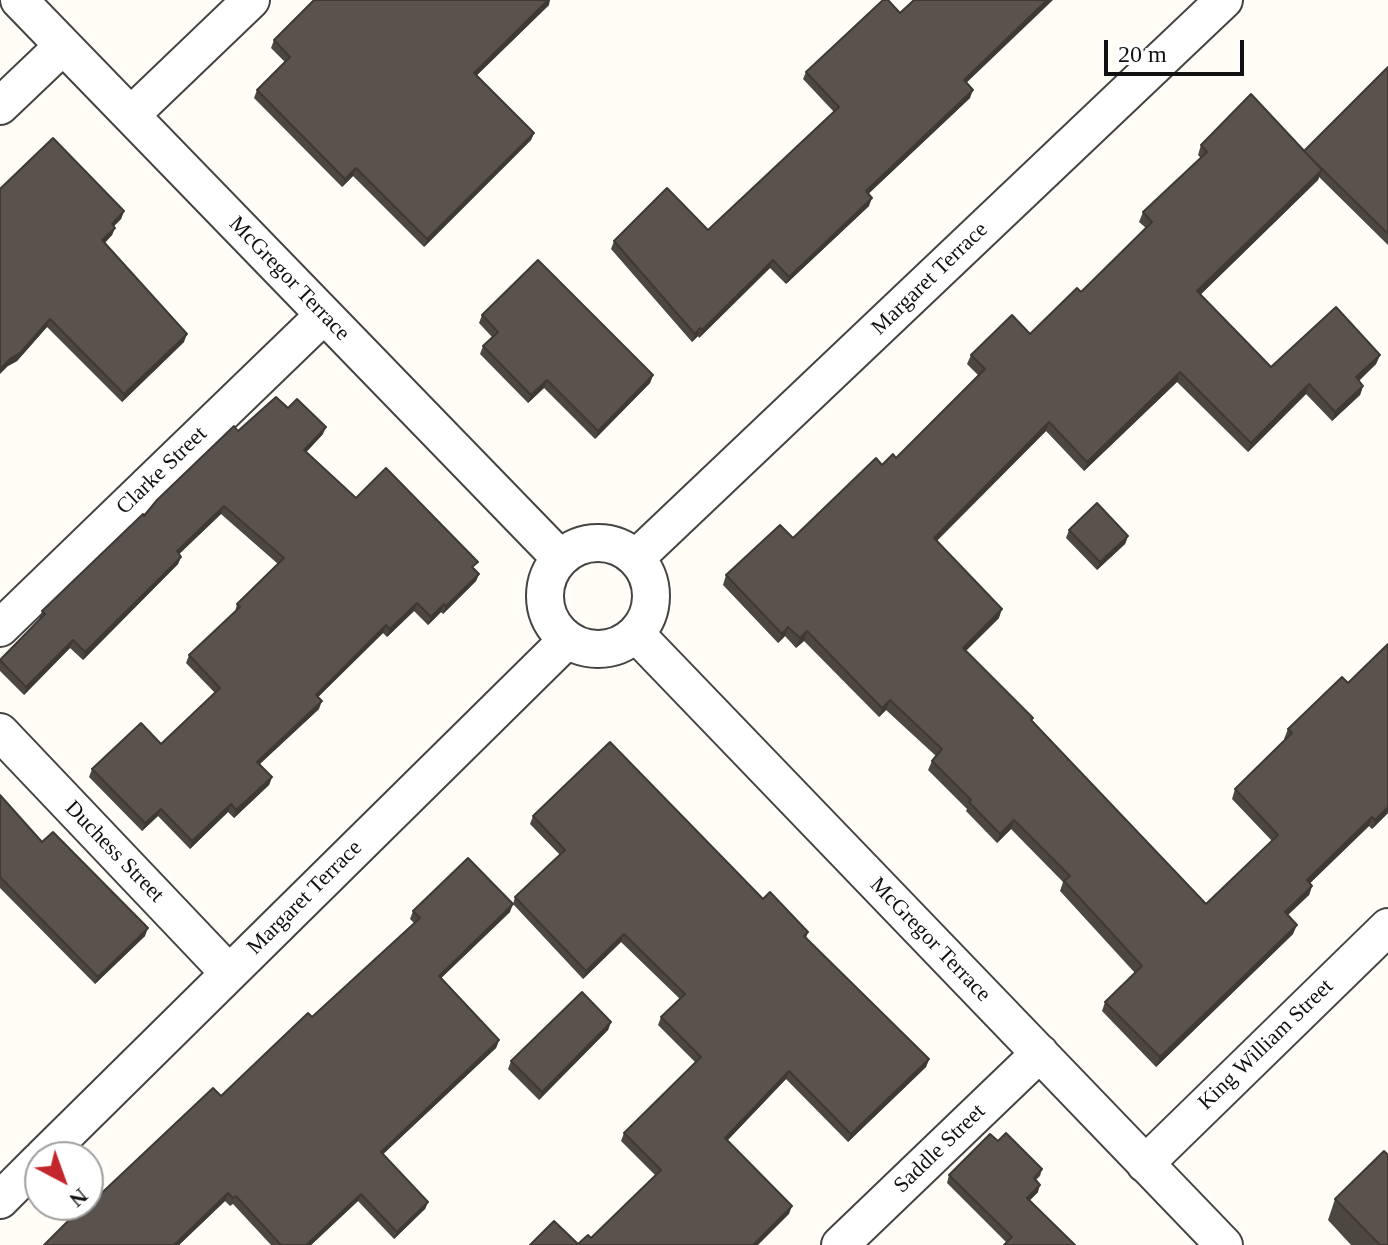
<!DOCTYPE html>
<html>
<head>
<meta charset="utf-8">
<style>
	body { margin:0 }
	#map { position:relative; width:1388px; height:1245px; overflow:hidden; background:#fffdf5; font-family:Georgia,serif }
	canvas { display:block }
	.north { position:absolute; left:24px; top:1141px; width:80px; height:80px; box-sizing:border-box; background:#fff; border:2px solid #a0a0a0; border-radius:50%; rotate:139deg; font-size:22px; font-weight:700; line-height:32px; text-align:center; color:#111 }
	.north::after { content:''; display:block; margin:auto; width:28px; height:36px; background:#c4262e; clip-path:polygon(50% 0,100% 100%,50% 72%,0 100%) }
	.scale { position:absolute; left:1104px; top:40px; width:140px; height:36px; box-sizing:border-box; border:4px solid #111; border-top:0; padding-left:10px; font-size:24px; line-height:28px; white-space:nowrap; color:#111; -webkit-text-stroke:6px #fff; paint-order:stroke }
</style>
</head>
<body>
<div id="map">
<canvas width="1388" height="1245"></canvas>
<div class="north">N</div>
<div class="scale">20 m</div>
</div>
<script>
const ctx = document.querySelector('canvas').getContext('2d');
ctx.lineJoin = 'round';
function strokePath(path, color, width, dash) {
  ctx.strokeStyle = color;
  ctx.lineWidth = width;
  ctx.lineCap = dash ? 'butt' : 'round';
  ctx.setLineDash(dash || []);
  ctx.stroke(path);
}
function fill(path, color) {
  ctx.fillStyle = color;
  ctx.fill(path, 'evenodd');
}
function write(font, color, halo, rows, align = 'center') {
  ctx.font = font + ' Georgia,serif';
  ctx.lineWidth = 8;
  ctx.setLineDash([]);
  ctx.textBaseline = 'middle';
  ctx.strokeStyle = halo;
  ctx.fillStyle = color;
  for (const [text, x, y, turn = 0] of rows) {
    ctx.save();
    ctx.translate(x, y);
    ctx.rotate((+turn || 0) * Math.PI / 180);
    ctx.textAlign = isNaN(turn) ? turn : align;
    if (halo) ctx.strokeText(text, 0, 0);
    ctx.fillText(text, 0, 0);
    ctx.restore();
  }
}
const street = new Path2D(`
	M19 0 560 558
	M0 106 63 46
	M131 115 251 0
	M545 596a53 53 0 1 1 106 0a53 53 0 1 1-106 0Z
	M636 558 1224 0
	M0 628 324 315
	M636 634 1224 1245
	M0 732 229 973
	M43 1157 567 640
	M1145 1164 1388 927
	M0 1200 40 1160
	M840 1245 1040 1053`);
strokePath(street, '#444', 40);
strokePath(street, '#fff', 36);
fill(new Path2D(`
	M549 5 477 75 534 133 531 140 424 247 353 176 342 187 254 98 257 90 285 62 271 48 274 40Z
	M1388 67V245L1319 177 1318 180 1200 295 1271 367 1380 355 1376 364 1359 381 1363 386 1360 395 1332 421 1306 394 1248 452 1177 382 1084 471 1046 431 937 541 999 618 966 651 1206 904 1272 841 1232 799 1235 789 1286 740 1284 739 1288 729 1388 813 1372 829 1369 826 1310 883 1312 886 1309 895 1288 915 1293 934 1156 1067 1102 1011 1105 1002 1135 973 1060 891 1063 882 1011 829 997 843 966 811 967 809 928 770 932 761 936 756 886 710 879 717 804 641 796 648 785 636 778 643 723 585 726 575 793 538 882 465 896 458 978 375 967 364 971 355 1030 334 1081 292 1146 228 1139 222 1143 212 1201 158 1198 155 1201 145 1304 151Z
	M806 72 966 83 970 98 868 194 869 206 786 284 770 268 699 338 698 336 692 342 611 249 614 241 708 230 834 112 803 79Z
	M124 211 121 219 114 226 115 228 112 235 105 243 184 342 122 402 47 327 17 361 8 366Z
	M482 315 653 375 650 383 595 439 544 388 528 403 480 354 483 346 492 337 479 323Z
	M288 408 323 434 306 452 356 498 475 569 479 574 476 581 443 614 441 612 428 625 414 611 387 637 383 633 318 697 319 709 260 764 272 777 269 785 234 818 228 812 190 849 158 816 142 831 89 777 92 769 161 744 215 693 186 663 189 655 235 612 237 604 278 564 221 514 179 554 181 557 178 564 83 660 70 648 24 695 0 671V660L39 619 42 611 238 431Z
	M1069 530 1128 536 1125 544 1097 570 1066 538Z
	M0 795 42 842 145 936 95 984 0 888Z
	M533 816 763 899 808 932 806 938 929 1059 926 1067 848 1142 786 1079 727 1141 789 1214 578 1244 591 1238 655 1175 621 1141 624 1133 696 1063 658 1025 661 1017 680 999 621 942 583 979 513 904 515 897 560 855 530 824Z
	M413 911 510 912 441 978 499 1040 496 1048 383 1154 428 1202 425 1209 394 1239 358 1201 311 1245H271L233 1204 230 1206 225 1201 179 1245H44L90 1204 221 1096 312 1017 414 923 410 919Z
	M611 1022 608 1030 539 1100 508 1069 511 1061Z
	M998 1141 1042 1169 1040 1176 1036 1180 1038 1192 1029 1201 1075 1245 1007 1243 947 1183 949 1175Z
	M1335 1199 1388 1245H1351L1328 1220Z`), '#4d4742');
fill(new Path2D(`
	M548 0H550L549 5 471 81 474 73Z
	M1047 0H1053L961 88 964 80Z
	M973 90 970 98 863 199 866 191Z
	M534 133 531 140 424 247 427 239Z
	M356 168 353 176 342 187 345 179Z
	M1322 170 1318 180 1194 301 1197 291Z
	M872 198 869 206 786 284 789 277Z
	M124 211 121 219 109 231 112 224Z
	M115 228 112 235 99 248 102 240Z
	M773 260 770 268 699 338 702 330Z
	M50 319 47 327 17 361 8 366 0 374V369Z
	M700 328 698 336 692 342 695 334Z
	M187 334 184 342 122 402 124 394Z
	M1380 355 1376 364 1352 387 1356 377Z
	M1180 372 1177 382 1084 471 1087 462Z
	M653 375 650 383 595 439 598 431Z
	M547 380 544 388 528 403 531 395Z
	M1309 384 1306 394 1248 452 1251 443Z
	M1363 386 1360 395 1332 421 1335 412Z
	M1049 422 1046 431 930 547 934 538Z
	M326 427 323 434 301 458 304 450Z
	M224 506 221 514 174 559 177 551Z
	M1128 536 1125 544 1097 570 1100 562Z
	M181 557 178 564 83 660 85 652Z
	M479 574 476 581 443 614 446 606Z
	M417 603 414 611 387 637 390 629Z
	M444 604 441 612 428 625 431 617Z
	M1002 609 999 618 959 657 963 648Z
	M386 625 383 633 313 702 316 695Z
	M788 627 785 636 778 643 782 634Z
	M807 631 804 641 796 648 800 638Z
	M73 640 70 648 24 695 26 687Z
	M890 700 886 710 879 717 882 708Z
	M322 701 319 709 254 769 257 762Z
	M272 777 269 785 234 818 236 810Z
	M231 804 228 812 190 849 192 841Z
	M1388 807V813L1372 829 1375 820Z
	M161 809 158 816 142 831 145 823Z
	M1372 817 1369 826 1303 890 1307 880Z
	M1014 820 1011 829 997 843 1000 834Z
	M1312 886 1309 895 1281 921 1285 912Z
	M513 904 510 912 436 983 439 976Z
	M1297 925 1293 934 1156 1067 1160 1057Z
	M148 928 145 936 95 984 98 977Z
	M624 934 621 942 583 979 586 971Z
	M611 1022 608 1030 539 1100 542 1092Z
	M499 1040 496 1048 378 1159 381 1152Z
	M929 1059 926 1067 848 1142 851 1134Z
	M789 1071 786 1079 722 1146 725 1138Z
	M1040 1185 1038 1192 1024 1206 1027 1198Z
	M228 1193 225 1201 179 1245H174Z
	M361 1194 358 1201 311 1245H306Z
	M428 1202 425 1209 394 1239 397 1232Z
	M792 1206 789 1214 758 1245H753Z`), '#3f3936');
const building = new Path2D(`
	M314 0H548L474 73 534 133 427 239 356 168 345 179 257 90 290 57 274 40Z
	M883 0H888L900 13 914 0H1047L964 80 973 90 866 191 872 198 789 277 773 260 702 330 700 328 695 334 614 241 667 188 708 230 839 107 806 72Z
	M1388 67V234L1304 151Z
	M1251 94 1322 170 1197 291 1271 367 1336 307 1380 355 1356 377 1363 386 1335 412 1309 384 1251 443 1180 372 1087 462 1049 422 934 538 1002 609 963 648 1033 718 1031 720 1206 904 1278 835 1235 789 1292 733 1288 729 1342 677 1348 683 1388 644V807L1375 820 1372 817 1307 880 1312 886 1285 912 1297 925 1160 1057 1105 1002 1142 966 1064 881 1070 876 1014 820 1000 834 969 802 971 800 932 761 942 749 890 700 882 708 807 631 800 638 788 627 782 634 726 575 780 525 793 538 876 458 882 465 893 454 896 458 985 369 971 355 1012 315 1030 334 1077 288 1081 292 1152 222 1143 212 1207 152 1201 145Z
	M53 138 124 211 112 224 115 228 102 240 187 334 124 394 50 319 20 353 11 358 0 369V189Z
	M538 260 653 375 598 431 547 380 531 395 483 346 498 332 482 315Z
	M276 397 288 408 297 399 326 427 304 450 356 498 386 468 478 562 472 567 479 574 446 606 444 604 431 617 417 603 390 629 386 625 316 695 322 701 257 762 272 777 236 810 231 804 192 841 161 809 145 823 92 769 141 723 161 744 220 688 189 655 240 607 237 604 284 558 224 506 177 551 181 557 85 652 73 640 26 687 0 660 45 614 42 611 143 514 144 516 157 500 234 426 238 431Z
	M1097 503 1128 536 1100 562 1069 530Z
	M610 742 763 899 770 892 808 932 804 936 929 1059 851 1134 789 1071 725 1138 792 1206 753 1245H530L554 1221 578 1244 588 1235 591 1238 661 1170 624 1133 701 1057 661 1017 685 994 624 934 586 971 515 897 565 850 533 816Z
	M0 795 42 842 53 832 148 928 98 977 0 877Z
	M468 858 513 904 439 976 499 1040 381 1152 428 1202 397 1232 361 1194 306 1245H281L236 1196 233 1198 228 1193 174 1245H44L84 1205H88V1202L90 1204 213 1088 221 1096 308 1013 312 1017 420 918 413 911Z
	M582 992 611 1022 542 1092 511 1061Z
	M1006 1133 1042 1169 1034 1178 1040 1185 1027 1198 1075 1245H1004L1012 1237 949 1175 990 1134 998 1141Z
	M1384 1151 1388 1155V1245H1380L1335 1199Z`);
fill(building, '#5a524d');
strokePath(building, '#3f3936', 2);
write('22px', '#111', '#fff', [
	["McGregor Terrace",289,279,46],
	["Margaret Terrace",930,279,-44],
	["Clarke Street",162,471,-44],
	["Duchess Street",114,852,46],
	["Margaret Terrace",305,898,-45],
	["McGregor Terrace",930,940,46],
	["King William Street",1266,1045,-44],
	["Saddle Street",940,1149,-44]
]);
</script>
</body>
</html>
